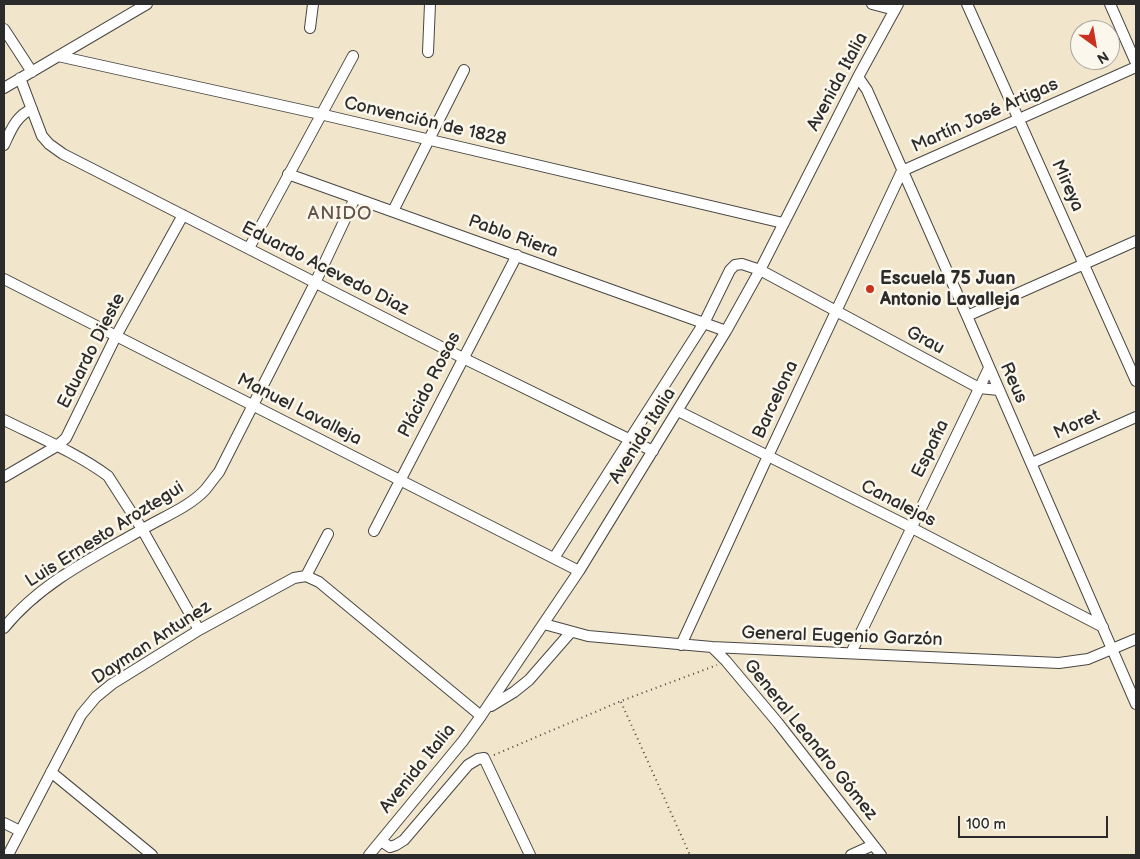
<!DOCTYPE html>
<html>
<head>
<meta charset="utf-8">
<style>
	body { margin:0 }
	#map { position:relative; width:1140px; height:859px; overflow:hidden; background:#f1e6cb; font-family:"Balsamiq Sans",sans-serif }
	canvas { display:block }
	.frame { position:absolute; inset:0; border:5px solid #2b2b2b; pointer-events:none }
	.north { position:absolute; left:1070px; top:20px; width:50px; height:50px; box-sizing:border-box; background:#fbf7ec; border:1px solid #a8a59f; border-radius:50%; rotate:148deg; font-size:14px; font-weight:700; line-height:20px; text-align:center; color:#2b2b2b }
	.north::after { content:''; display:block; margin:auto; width:18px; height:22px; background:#c8321e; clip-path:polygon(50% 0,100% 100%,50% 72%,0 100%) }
	.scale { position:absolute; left:958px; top:816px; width:150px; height:22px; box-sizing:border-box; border:2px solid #2b2b2b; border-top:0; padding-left:6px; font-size:15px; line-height:18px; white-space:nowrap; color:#2b2b2b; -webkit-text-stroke:4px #fbf7ec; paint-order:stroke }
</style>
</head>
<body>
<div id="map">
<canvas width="1140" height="859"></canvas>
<div class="frame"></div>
<div class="north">N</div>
<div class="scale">100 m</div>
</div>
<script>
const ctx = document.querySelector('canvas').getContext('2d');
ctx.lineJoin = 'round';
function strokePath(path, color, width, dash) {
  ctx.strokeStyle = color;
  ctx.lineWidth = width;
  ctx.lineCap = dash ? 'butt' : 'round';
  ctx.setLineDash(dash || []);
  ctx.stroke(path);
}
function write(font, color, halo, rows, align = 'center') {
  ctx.font = font + ' "Balsamiq Sans",sans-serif';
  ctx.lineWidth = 5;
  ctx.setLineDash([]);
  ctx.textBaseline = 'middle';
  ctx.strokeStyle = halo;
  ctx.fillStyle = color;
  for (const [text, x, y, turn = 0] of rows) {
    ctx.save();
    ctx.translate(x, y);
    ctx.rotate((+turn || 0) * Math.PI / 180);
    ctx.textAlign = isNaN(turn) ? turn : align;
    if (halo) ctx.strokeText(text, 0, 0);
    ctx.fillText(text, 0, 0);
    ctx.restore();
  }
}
const minor = new Path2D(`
	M872 4 895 10
	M967 4 1136 381
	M1110 4 1136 63
	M310 28 313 4
	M4 29 32 72
	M428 52 430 4
	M58 56 320 114 783 223
	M858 77 867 90 967 316 1136 704
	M20 78 42 136 49 144 63 154 463 358 653 451
	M4 88 147 4
	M4 145C11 130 16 116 32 109
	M288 174 726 331
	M393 211 464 70
	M249 248 353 56
	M4 279 579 571
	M967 316 1136 241
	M678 411 910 527 1103 627
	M4 420C38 437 77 453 108 476L142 529 199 630
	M1032 463 1136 417
	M4 477 57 446 66 438 116 336 183 215
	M374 531 517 255
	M554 558 704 323 730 270 735 265 742 264 760 270 979 388 999 390
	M306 576 328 534
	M544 624 588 636 712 647 1059 663 1088 659 1136 639
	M4 628C39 584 95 556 143 529 163 517 189 507 205 490 210 484 214 478 219 472L315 283 355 198
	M681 645 768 456 902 171 1136 67
	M712 647 726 661 778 723 881 855
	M851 653 989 368
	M491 706 514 692 529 680 570 633
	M51 772 152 855
	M4 823 20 831
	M381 841 390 847 396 845 404 840 468 765 478 759 484 758 530 855
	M8 855 81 715 96 697 112 684 199 630 294 578 306 576 319 582 481 716
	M369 855 463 741 481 716 579 571 726 331 760 270 858 77 898 4
	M851 855 873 845`);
strokePath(minor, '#494743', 12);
strokePath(new Path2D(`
	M621 702 690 855
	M494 755 621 701 717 665`), '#494743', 2, [1, 4]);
strokePath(minor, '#fff', 10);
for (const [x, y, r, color] of [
	[870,289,5,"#c8321e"]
]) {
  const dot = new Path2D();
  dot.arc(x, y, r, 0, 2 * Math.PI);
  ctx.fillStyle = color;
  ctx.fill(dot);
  strokePath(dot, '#fbf7ec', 2);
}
write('18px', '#2b2b2b', '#fbf7ec', [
	["Avenida Italia",838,82,-62],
	["Martín José Artigas",985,116,-24],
	["Convención de 1828",425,122,13],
	["Mireya",1067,186,66],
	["Pablo Riera",513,237,20],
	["Eduardo Acevedo Diaz",325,269,27],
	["Grau",925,341,28],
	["Eduardo Dieste",92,351,-63],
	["Reus",1013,383,66],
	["Plácido Rosas",430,385,-63],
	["Barcelona",776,400,-65],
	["Manuel Lavalleja",299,410,27],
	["Moret",1077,425,-24],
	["Avenida Italia",643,436,-58],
	["España",931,449,-64],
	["Canalejas",898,504,27],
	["Luis Ernesto Aroztegui",105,535,-32],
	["General Eugenio Garzón",842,637,2],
	["Dayman Antunez",152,643,-33],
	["General Leandro Gómez",810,740,51],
	["Avenida Italia",418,769,-51]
]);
write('bold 18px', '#2b2b2b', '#fbf7ec', [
	["Escuela 75 Juan",880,279],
	["Antonio Lavalleja",880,300]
], 'left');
ctx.letterSpacing = '1px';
write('19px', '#64554b', '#fbf7ec', [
	["ANIDO",340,214]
]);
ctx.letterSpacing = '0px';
</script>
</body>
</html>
